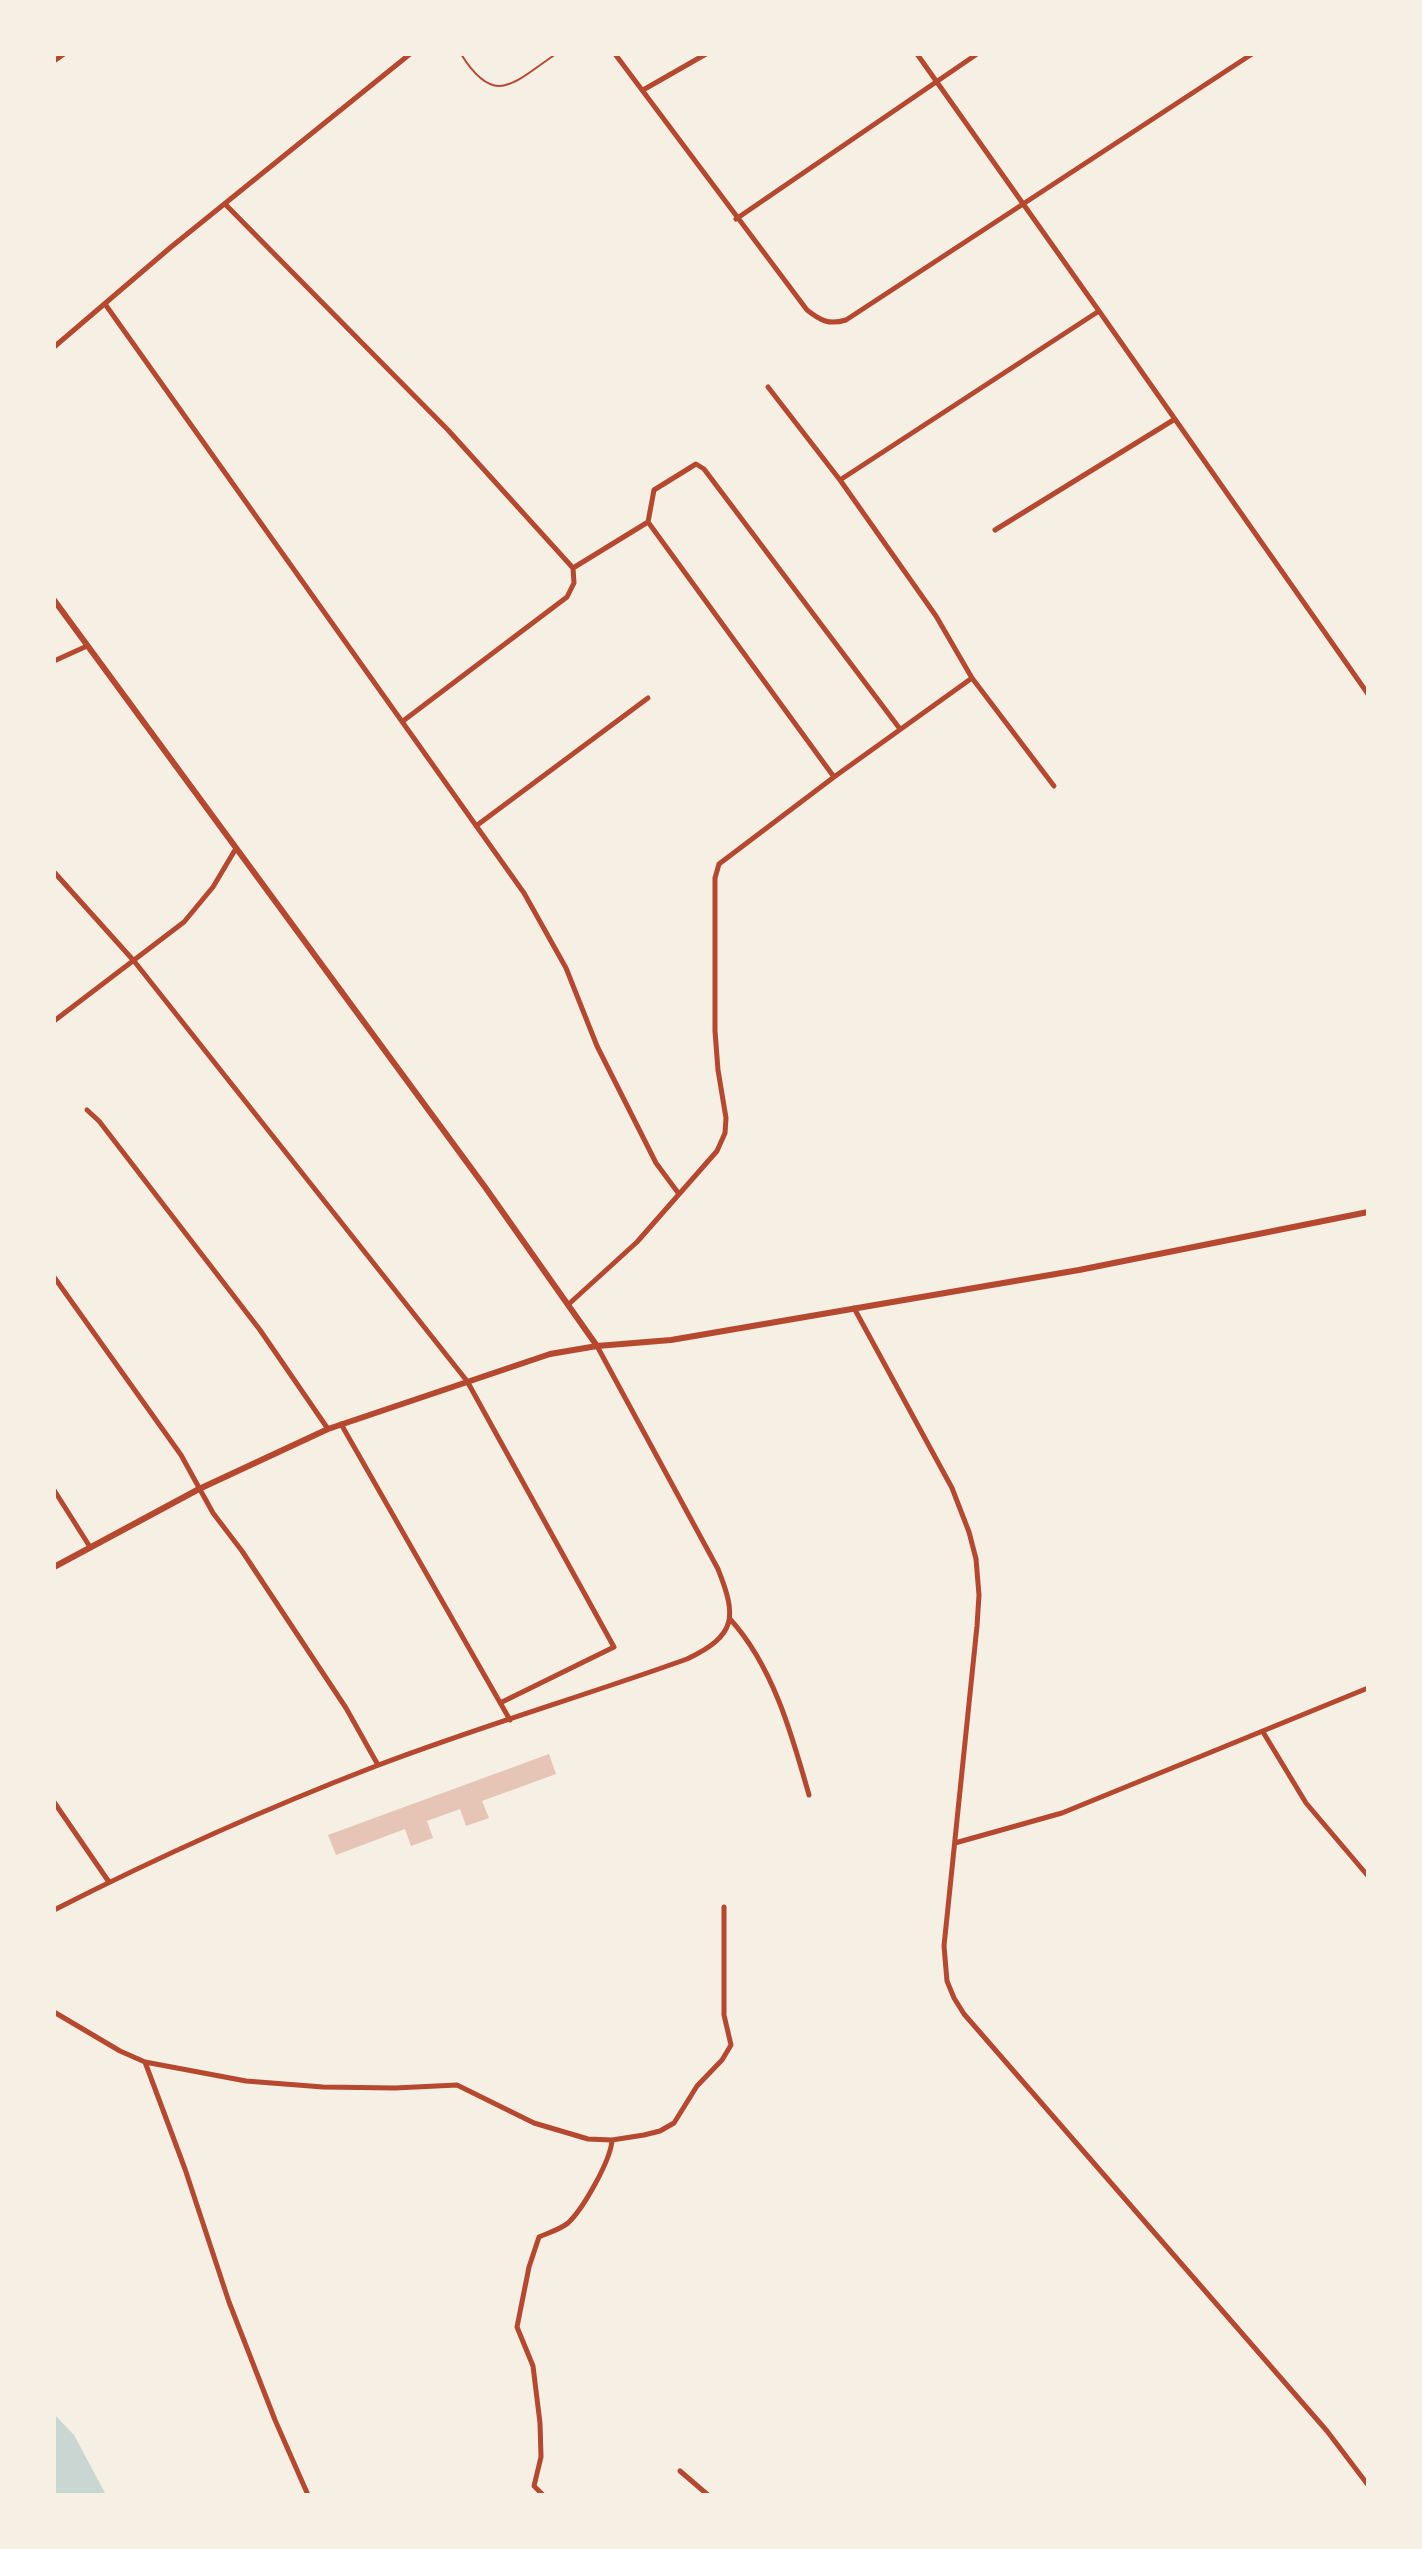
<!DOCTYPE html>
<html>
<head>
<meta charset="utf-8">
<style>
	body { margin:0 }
	#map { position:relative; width:1422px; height:2549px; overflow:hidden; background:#f6efe4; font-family:"PT Sans Narrow",sans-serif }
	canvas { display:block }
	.frame { position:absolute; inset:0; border:56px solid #f6efe4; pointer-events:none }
</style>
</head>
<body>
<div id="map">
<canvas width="1422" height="2549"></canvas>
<div class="frame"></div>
</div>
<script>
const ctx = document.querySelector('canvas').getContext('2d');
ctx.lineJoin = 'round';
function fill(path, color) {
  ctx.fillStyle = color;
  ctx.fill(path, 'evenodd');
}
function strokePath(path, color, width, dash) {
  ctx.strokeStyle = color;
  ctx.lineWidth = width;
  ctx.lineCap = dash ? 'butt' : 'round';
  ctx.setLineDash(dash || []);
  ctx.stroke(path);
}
fill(new Path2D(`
	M54 2414 74 2435 106 2495H54Z`), '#c9d6d2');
fill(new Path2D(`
	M549 1754 556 1774 482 1801 489 1818 466 1826 460 1809 427 1821 433 1838 411 1846 405 1829 336 1855 328 1835Z`), '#e6c5b7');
strokePath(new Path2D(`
	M461 54C495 109 514 82 556 54`), '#b5482f', 2);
strokePath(new Path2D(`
	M615 54 807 310C821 321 829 325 846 320L1252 54
	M54 61 64 54
	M643 90 706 54
	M225 204 448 430 573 568
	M736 219 977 54
	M105 304 524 893 566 968 597 1046 656 1163 679 1194
	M1099 311 1368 694
	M54 347 171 247 410 54
	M768 387 840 480 936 616 972 678 1054 786
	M840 480 1099 311 917 54
	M648 522 834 777
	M995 530 1175 419
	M54 661 87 646
	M403 721 567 597 574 583 573 568 648 522 654 490 696 464 704 469 900 729
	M476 826 648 698
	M54 872 134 961 467 1381 614 1647 500 1703
	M54 1021 184 922 213 887 235 850
	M87 1110 99 1121 260 1330 328 1429
	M54 1277 181 1455 213 1513 242 1551 346 1708 378 1765
	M570 1303 637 1242 717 1151 725 1133 726 1118 718 1070 715 1031V878L719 864 834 777 972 678
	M854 1308 952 1488 969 1532 976 1559 979 1595 977 1626 944 1946 947 1981 954 1998 964 2014 1327 2431 1368 2485
	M341 1424 510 1720
	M54 1490 90 1547
	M730 1619C773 1666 792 1735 809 1795
	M1263 1732 1306 1803 1368 1876
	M54 1802 109 1882
	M955 1843 1062 1813 1368 1688
	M54 1910C158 1857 267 1808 376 1766 478 1727 584 1696 687 1659 737 1635 737 1617 718 1569L597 1346
	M54 2012 120 2051 145 2062 246 2081 323 2087 395 2088 457 2085 534 2123 588 2139 612 2140 644 2135 660 2131 674 2123 697 2086 722 2060 731 2045 724 2015V1907
	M145 2062 185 2169 229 2302 275 2420 308 2495
	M680 2471 708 2495
	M543 2495 534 2486 541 2457 540 2423 533 2366 517 2327 529 2267 539 2237C548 2233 561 2229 568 2223 583 2209 611 2160 612 2140`), '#b5482f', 5);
strokePath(new Path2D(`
	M54 600 485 1187 597 1346
	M54 1567 199 1489 328 1429 550 1354 597 1346 671 1340 1079 1270 1368 1212`), '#b5482f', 6);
</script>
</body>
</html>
